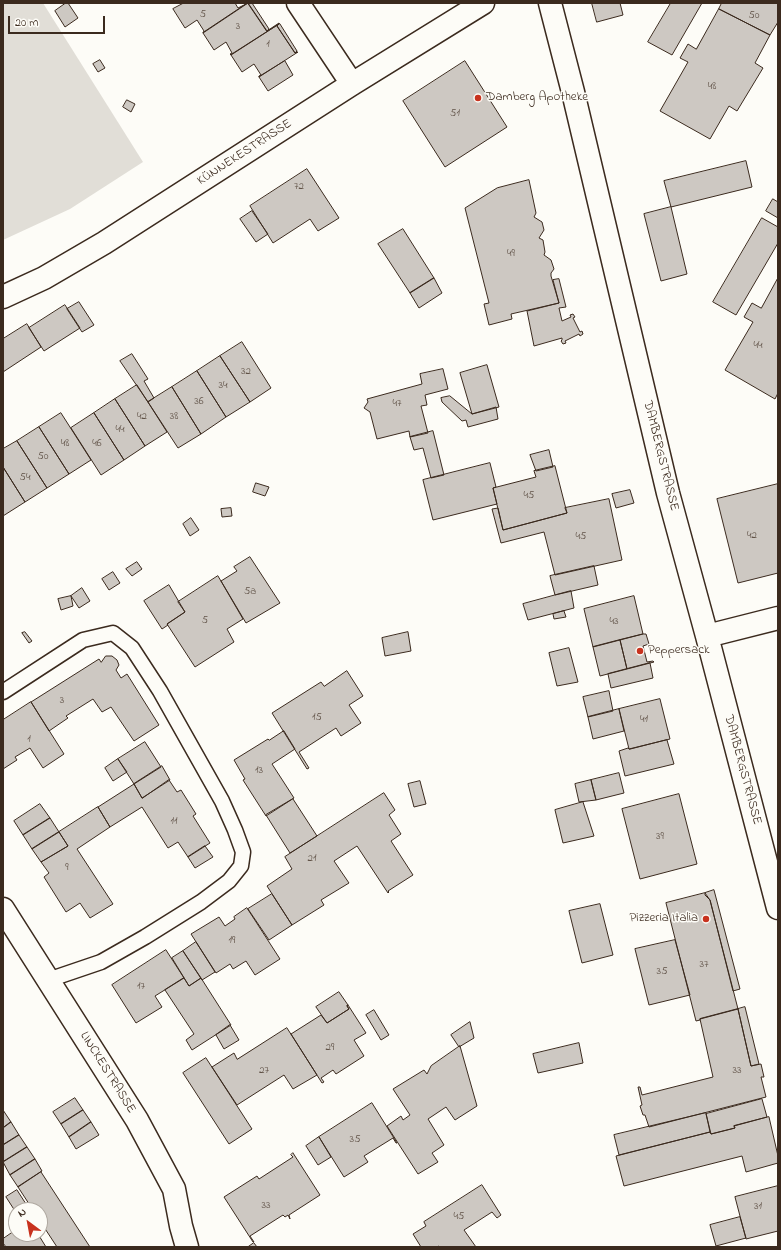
<!DOCTYPE html>
<html>
<head>
<meta charset="utf-8">
<style>
	body { margin:0 }
	#map { position:relative; width:781px; height:1250px; overflow:hidden; background:#fdfcf7; font-family:"Indie Flower",sans-serif }
	canvas { display:block }
	.frame { position:absolute; inset:0; border:4px solid #3b2a1e; pointer-events:none }
	.north { position:absolute; left:8px; top:1202px; width:40px; height:40px; box-sizing:border-box; background:#fdfcf7; border:1px solid #afa8a0; border-radius:50%; rotate:328deg; font-size:11px; font-weight:700; line-height:16px; text-align:center; color:#3b2a1e }
	.north::after { content:''; display:block; margin:auto; width:14px; height:18px; background:#c8321e; clip-path:polygon(50% 0,100% 100%,50% 72%,0 100%) }
	.scale { position:absolute; left:8px; top:16px; width:97px; height:18px; box-sizing:border-box; border:2px solid #3b2a1e; border-top:0; padding-left:5px; font-size:12px; line-height:14px; white-space:nowrap; color:#3b2a1e; -webkit-text-stroke:3px #fdfcf7; paint-order:stroke }
</style>
</head>
<body>
<div id="map">
<canvas width="781" height="1250"></canvas>
<div class="frame"></div>
<div class="north">N</div>
<div class="scale">20 m</div>
</div>
<script>
const ctx = document.querySelector('canvas').getContext('2d');
ctx.lineJoin = 'round';
function fill(path, color) {
  ctx.fillStyle = color;
  ctx.fill(path, 'evenodd');
}
function strokePath(path, color, width, dash) {
  ctx.strokeStyle = color;
  ctx.lineWidth = width;
  ctx.lineCap = dash ? 'butt' : 'round';
  ctx.setLineDash(dash || []);
  ctx.stroke(path);
}
function write(font, color, halo, rows, align = 'center') {
  ctx.font = font + ' "Indie Flower",sans-serif';
  ctx.lineWidth = 3;
  ctx.setLineDash([]);
  ctx.textBaseline = 'middle';
  ctx.strokeStyle = halo;
  ctx.fillStyle = color;
  for (const [text, x, y, turn = 0] of rows) {
    ctx.save();
    ctx.translate(x, y);
    ctx.rotate((+turn || 0) * Math.PI / 180);
    ctx.textAlign = isNaN(turn) ? turn : align;
    if (halo) ctx.strokeText(text, 0, 0);
    ctx.fillText(text, 0, 0);
    ctx.restore();
  }
}
fill(new Path2D(`
	M3 3H43L143 162 70 209 3 240Z`), '#e1ded7');
const building = new Path2D(`
	M66 3H68L78 18 65 27 55 11Z
	M184 3H235L238 8 248 3 203 33 204 31 197 20 185 28 173 9Z
	M248 3 267 31 279 23V24L231 55 230 54 232 53 226 42 214 50 203 33Z
	M248 3H252L269 29 267 31Z
	M592 3H620L623 15 597 22Z
	M671 3H702L672 55 648 42Z
	M722 3H778V22L770 35 719 9Z
	M719 9 770 35 755 63 763 68 737 111 729 106 710 139 660 111 688 62 680 58 688 44 696 49Z
	M279 24 277 26 295 53 298 52 259 77V76L261 75 254 64 242 72 231 55Z
	M280 24 297 51 295 53 277 26Z
	M100 60 105 68 98 72 93 64Z
	M285 61 293 75 268 91 259 77Z
	M465 61 507 127 445 167 403 101Z
	M127 100 135 104 131 112 123 107Z
	M746 161 752 187 671 207 664 181Z
	M307 169 339 218 318 231 310 219 273 243 250 206Z
	M529 180 536 213 534 217 542 222 544 230 539 238 543 240 545 252 544 255 551 260 554 269 551 273V276L559 303 511 314 512 319 489 325 484 304 489 303 465 208 497 188Z
	M773 199 778 202V218L766 211Z
	M671 207 687 274 661 281 644 214Z
	M252 211 268 234 256 242 240 219Z
	M762 218 778 227V243L736 315 713 302Z
	M403 229 434 278 410 293 378 244Z
	M434 278 442 293 419 308 410 293Z
	M778 278V393L775 399 725 370 753 322 744 317 752 303 761 308Z
	M559 279 566 307 559 308 562 321 571 317 570 315 573 314 575 317 573 318 580 332 582 331 583 334 580 336 579 334 565 341 566 343 563 344 561 341 562 340V338L534 346 527 311 559 303 553 280Z
	M79 302 94 325 82 332 67 309Z
	M65 305 80 328 44 351 29 328Z
	M27 324 41 347 3 372V339Z
	M242 342 271 388 250 402 220 356Z
	M132 354 148 379 144 381 154 398 148 402 120 361Z
	M220 356 250 402 226 417 197 371Z
	M487 365 499 407 472 414 460 373Z
	M443 369 448 389 425 395 427 405 421 406 428 433 410 437 409 431 377 439 370 412 364 408 368 402 367 399 422 384 420 374Z
	M197 371 226 417 201 434 172 387Z
	M137 385 167 432 145 446 115 399Z
	M172 387 201 434 178 448 148 402Z
	M450 396 472 414 496 407 498 419 468 427 466 420 462 421 442 402 441 398Z
	M115 399 145 446 124 460 94 413Z
	M61 413 91 460 69 474 39 427Z
	M94 413 124 460 101 475 71 428Z
	M39 427 69 474 47 488 17 441Z
	M433 431 444 475 431 478 423 448 414 450 410 437Z
	M17 441 47 488 25 502 3 467V449Z
	M549 450 553 467 536 471 530 455Z
	M490 463 496 487 493 488 497 504 433 520 423 480Z
	M555 466 567 513 503 530 493 488 536 477 534 471Z
	M3 467 25 502 3 516Z
	M256 483 269 487 265 496 253 492Z
	M778 484V573L738 583 717 499Z
	M630 490 634 503 616 508 612 494Z
	M609 499 622 560 555 575 544 532 501 543 492 509 498 508 503 530 567 513 565 508Z
	M231 508 232 516 222 517 221 509Z
	M191 518 199 530 190 536 183 524Z
	M250 557 280 603 246 623 221 581 237 571 234 567Z
	M137 562 142 569 132 576 126 569Z
	M594 566 598 585 555 595 550 576Z
	M113 572 120 583 109 590 102 579Z
	M218 576 243 619 227 629 234 642 195 667 167 624 185 612 178 602Z
	M169 585 185 612 167 624 168 625 162 629 144 601Z
	M82 588 90 601 79 608 71 596Z
	M571 591 574 608 528 620 523 604Z
	M71 596 73 606 61 610 58 599Z
	M634 596 643 634 593 647 584 609Z
	M564 611 566 617 554 619 553 614Z
	M25 632 32 641 29 643 22 633Z
	M408 632 411 651 385 656 382 638Z
	M643 634H646L649 644 643 646 647 662 653 661 654 662 627 669 620 640Z
	M620 640 627 669 600 676 593 647Z
	M569 648 578 682 557 686 549 653Z
	M106 656H112L117 660 119 665 116 670 121 678 127 674 159 725 134 741 111 707 102 712 93 699 66 716 68 718 49 731 31 702 99 659 101 662Z
	M650 663 653 678 611 688 608 674Z
	M347 671 363 696 349 705 361 723 341 736 336 728 299 752 309 768 307 769 272 713 321 682 324 686Z
	M609 691 613 711 588 717 583 697Z
	M660 699 670 739 629 749 619 709Z
	M31 702 64 754 43 768 30 748 15 757 17 760 3 769V720Z
	M619 709 624 731 593 739 588 717Z
	M284 731 295 749 272 764 294 798 266 816 243 780 245 779 234 760 268 739 269 740Z
	M667 740 674 764 625 776 619 751 628 748 629 749Z
	M145 742 161 767 134 784 118 759Z
	M118 759 127 772 113 781 105 768Z
	M162 766 170 780 142 798 134 784Z
	M619 773 624 793 596 800 591 780Z
	M169 780 177 792 181 790 196 814 193 816 210 843 188 857 178 842 168 848 142 807 110 827 98 807 134 784 142 798Z
	M591 780 596 800 579 802 575 784Z
	M420 781 426 804 414 807 408 784Z
	M384 793 395 810 389 815 401 834 391 841 413 875 388 891 389 892 388 893 357 846 334 861 349 883 321 900 324 905 292 925 267 886 292 869 285 857Z
	M679 794 697 864 640 879 622 809Z
	M293 799 317 836 290 853 266 815Z
	M583 802 594 836 563 843 555 810Z
	M40 804 50 818 23 835 14 821Z
	M98 807 110 827 77 849 113 904 90 918 80 903 66 912 44 877 49 873 41 862 68 846 59 832Z
	M50 818 59 832 32 849 23 835Z
	M59 832 68 846 41 862 32 849Z
	M205 846 213 857 195 868 188 857Z
	M714 890 740 989 733 991 710 900 705 895V893Z
	M705 893 710 900 738 1009 700 1019V1020L696 1021 666 903Z
	M272 894 292 925 269 940 248 909Z
	M600 904 613 955 582 963 569 911Z
	M247 908 280 959 255 975 246 961 233 969 230 964 216 973 191 934 219 917 225 926 235 919 234 917Z
	M675 940 690 995 649 1005 635 949Z
	M196 942 215 972 202 980 183 951Z
	M166 950 184 978 155 996 162 1007 136 1023 112 985Z
	M183 951 201 978 189 986 172 958Z
	M184 978 189 986 201 978 231 1025 192 1050 186 1040 194 1034 165 990Z
	M339 992 348 1005 347 1006 349 1009 327 1023 316 1007Z
	M348 1005 366 1033 354 1040 364 1056 336 1074 333 1070 321 1078 324 1082 322 1083 291 1034 321 1015 327 1023 349 1009 347 1006Z
	M745 1007 759 1064 751 1066 738 1009Z
	M738 1009 751 1066 761 1064 764 1077H761L766 1097 649 1127 645 1115H643L640 1106 642 1105 638 1087H640L642 1095 713 1077 700 1019Z
	M374 1010 389 1035 381 1040 366 1015Z
	M470 1022 474 1038 459 1047 451 1035Z
	M230 1025 239 1040 224 1049 216 1035Z
	M287 1028 317 1075 293 1089 284 1075 237 1105 212 1067 234 1053 237 1059Z
	M579 1043 583 1063 538 1073 533 1054Z
	M460 1046 477 1106 455 1120 446 1107 428 1119 444 1145 432 1153 438 1162 418 1174 387 1126 401 1116 403 1120 410 1115 393 1089 424 1070 427 1074 431 1066Z
	M206 1058 252 1129 229 1144 183 1073Z
	M75 1098 83 1110 61 1124 53 1112Z
	M762 1099 767 1117 734 1126 735 1128 711 1134 706 1114Z
	M372 1103 397 1143H396L393 1138 364 1156 368 1162 344 1177 319 1137Z
	M3 1110 11 1122 3 1128Z
	M83 1110 91 1122 69 1137 61 1124Z
	M706 1113 710 1132 619 1155 614 1135Z
	M769 1117 778 1156V1163L746 1172 742 1156 624 1186 616 1156 710 1132 711 1134 735 1128 734 1126Z
	M11 1122 19 1135 3 1145V1128Z
	M91 1122 99 1135 76 1149 69 1137Z
	M19 1135 27 1147 3 1162V1145Z
	M319 1137 331 1157 318 1165 306 1146Z
	M27 1147 35 1159 10 1175 3 1162Z
	M293 1153 320 1195 289 1215 290 1219 288 1215 285 1217 283 1215 250 1236 254 1242H253L224 1197 257 1176 259 1179 293 1157 291 1155Z
	M35 1159 42 1171 18 1187 10 1175Z
	M41 1172 90 1247H57L40 1221V1210H33L18 1187Z
	M482 1185 501 1215 497 1218 492 1212 464 1230 476 1247H440L439 1246 437 1247H421L413 1234 426 1226 424 1222Z
	M778 1186V1231L746 1239 735 1197Z
	M17 1190 26 1204 15 1211 6 1197Z
	M740 1217 746 1238 716 1246 710 1225Z
	M16 1230V1234H38L46 1247H6L3 1243V1239Z
	M254 1243 257 1247H248Z`);
fill(building, '#cdc8c2');
strokePath(building, '#3b2a1e', 1);
const service = new Path2D(`
	M3 692 83 640 113 633 132 648 160 691 222 801 235 830 243 852 241 866 229 881 201 902 145 937 101 962 48 980`);
const minor = new Path2D(`
	M298 3 352 84
	M550 3 573 92 668 493 707 636 778 908
	M3 297 44 278 104 243 352 84 483 3
	M707 636 778 618
	M3 909 137 1120 174 1189 181 1226 187 1247`);
strokePath(service, '#3b2a1e', 17);
strokePath(minor, '#3b2a1e', 25);
strokePath(service, '#fdfcf7', 14);
strokePath(minor, '#fdfcf7', 22);
for (const [x, y, r, color] of [
	[478,98,4,"#c8321e"],
	[640,651,4,"#c8321e"],
	[706,919,4,"#c8321e"]
]) {
  const dot = new Path2D();
  dot.arc(x, y, r, 0, 2 * Math.PI);
  ctx.fillStyle = color;
  ctx.fill(dot);
  strokePath(dot, '#fdfcf7', 1.5);
}
write('11px', '#605247', null, [
	["5",203,15],
	["50",754,16],
	["3",238,27],
	["1",268,45],
	["48",712,87],
	["51",455,114],
	["72",299,187],
	["49",511,254],
	["44",758,346],
	["32",246,372],
	["34",223,386],
	["36",199,402],
	["47",397,404],
	["42",142,417],
	["38",174,417],
	["44",120,430],
	["48",65,444],
	["46",97,444],
	["50",43,457],
	["54",25,478],
	["45",529,496],
	["42",752,536],
	["45",581,537],
	["5a",250,592],
	["5",205,621],
	["43",614,622],
	["3",62,701],
	["15",317,718],
	["41",644,720],
	["1",29,740],
	["13",259,771],
	["11",174,822],
	["39",660,837],
	["21",312,859],
	["9",67,868],
	["19",232,941],
	["37",704,965],
	["35",662,972],
	["17",141,987],
	["29",330,1048],
	["27",264,1071],
	["33",737,1071],
	["35",355,1140],
	["33",266,1206],
	["31",758,1207],
	["45",459,1217]
]);
write('13px', '#3b2a1e', '#fdfcf7', [
	["Damberg Apotheke",486,98],
	["Peppersack",648,651],
	["Pizzeria Italia",698,919,"right"]
], 'left');
write('13px', '#3b2a1e', '#fdfcf7', [
	["KÜNNEKESTRASSE",245,153,-33],
	["DAMBERGSTRASSE",660,456,76],
	["DAMBERGSTRASSE",742,770,75],
	["LINCKESTRASSE",107,1073,58]
]);
</script>
</body>
</html>
